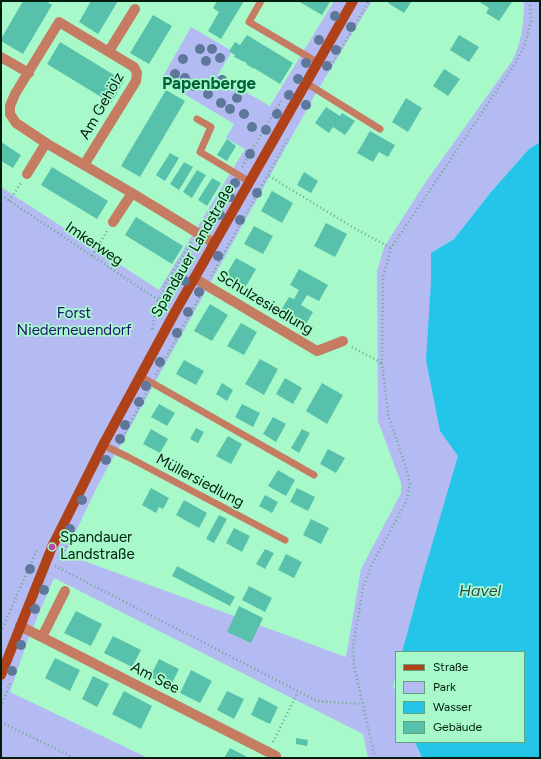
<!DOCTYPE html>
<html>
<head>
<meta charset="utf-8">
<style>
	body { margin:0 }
	#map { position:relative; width:541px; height:759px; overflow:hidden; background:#a7f9ca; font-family:Figtree,sans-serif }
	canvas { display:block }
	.frame { position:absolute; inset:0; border:2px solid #001e0e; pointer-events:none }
	.legend { position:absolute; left:395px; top:651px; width:130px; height:92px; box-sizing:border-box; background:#a7f9ca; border:1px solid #64a17f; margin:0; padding:5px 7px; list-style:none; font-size:12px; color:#001e0e }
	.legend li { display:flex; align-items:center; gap:8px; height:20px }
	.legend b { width:20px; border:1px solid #64a17f }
</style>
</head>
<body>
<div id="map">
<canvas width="541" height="759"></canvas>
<div class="frame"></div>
<ul class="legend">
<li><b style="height:5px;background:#b0421a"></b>Straße</li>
<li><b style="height:11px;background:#b4bbf3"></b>Park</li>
<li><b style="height:11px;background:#25c5e9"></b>Wasser</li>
<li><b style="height:11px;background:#58c1ac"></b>Gebäude</li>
</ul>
</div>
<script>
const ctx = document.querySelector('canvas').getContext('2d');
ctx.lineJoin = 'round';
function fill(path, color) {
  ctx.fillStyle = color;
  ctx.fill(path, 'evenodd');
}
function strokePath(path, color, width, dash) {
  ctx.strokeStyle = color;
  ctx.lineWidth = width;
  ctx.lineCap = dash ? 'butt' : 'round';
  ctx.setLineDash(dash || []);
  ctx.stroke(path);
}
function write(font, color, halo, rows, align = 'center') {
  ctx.font = font + ' Figtree,sans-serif';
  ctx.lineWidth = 3.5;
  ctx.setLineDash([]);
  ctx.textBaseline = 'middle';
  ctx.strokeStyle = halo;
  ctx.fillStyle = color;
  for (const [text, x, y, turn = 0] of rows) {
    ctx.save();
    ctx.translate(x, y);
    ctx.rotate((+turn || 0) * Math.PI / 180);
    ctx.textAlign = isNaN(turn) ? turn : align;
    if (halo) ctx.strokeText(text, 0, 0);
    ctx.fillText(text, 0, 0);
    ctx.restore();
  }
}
fill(new Path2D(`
	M334 1H372L316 93 98 485 65 554 346 657 361 569 401 493V483L378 421 377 271 384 247 425 183 512 61C522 42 524 22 524 1H540V142L529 149 491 192 454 239 431 253V282L440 431 459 456 402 652H396V675L393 686 396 693V742H415L422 758H368L363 734 54 578 27 642 10 692 148 758H1V187L159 290 245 149 226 138 234 124 161 80 191 27 232 51 217 76 270 106Z`), '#b4bbf3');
fill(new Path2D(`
	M540 142V758H422L415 742H524V652H402L423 575 458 456 440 431 426 360 431 282V253L454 239 491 192 529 149Z`), '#25c5e9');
fill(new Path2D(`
	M23 1H46L52 5 23 54 1 41V39Z
	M91 1H118L98 34 79 22Z
	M217 1H244L221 39 208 31 219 12 213 8Z
	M298 1H329L330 2 322 15Z
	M389 1H412L404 13 388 3Z
	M478 1H511L512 2 499 21 486 13 489 8Z
	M153 15 172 26 149 64 130 53Z
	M247 35 293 63 280 84 254 68V69L246 64 247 63 234 57 235 55 229 51 235 42 240 45Z
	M459 35 479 47 469 62 450 50Z
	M60 42 124 81 111 103 47 64Z
	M444 69 460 79 448 96 433 86Z
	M166 90 185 101 140 177 121 166Z
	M406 98 422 108 408 132 392 122Z
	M326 107 340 116 342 113 355 121 345 135 333 127 329 133 315 123Z
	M370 131 395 145 388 157 379 152 373 162 357 153Z
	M227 139 236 146 227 161 217 155Z
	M1 142 21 155 13 168 1 161Z
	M170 153 179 158 165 181 156 175Z
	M184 162 193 167 179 190 170 184Z
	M52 167 108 201 97 219 41 185Z
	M197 170 206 175 192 198 183 192Z
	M304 172 318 181 311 193 297 185Z
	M212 178 221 183 207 206 198 200Z
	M272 191 293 203 282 223 261 211Z
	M136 217 183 246 172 264 125 235Z
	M326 223 347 234 335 257 314 246Z
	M254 226 273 236 263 254 244 244Z
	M236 258 256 269 245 288 225 277Z
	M299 269 328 285 319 301 307 295 301 305 313 312 306 324 281 310 289 297 294 299 299 290 290 285Z
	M210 304 228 315 212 341 194 331Z
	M241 323 257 332 244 355 227 346Z
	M260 359 278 369 264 395 245 384Z
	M184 360 204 371 196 385 176 374Z
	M285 378 302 388 293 404 276 394Z
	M222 383 233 390 227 401 216 394Z
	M322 383 343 395 327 424 306 411Z
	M159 404 175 413 167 426 151 417Z
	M242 404 260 413 253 427 235 417Z
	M273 417 286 424 276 442 263 434Z
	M196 428 204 432 198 443 190 439Z
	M151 429 168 439 160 453 143 444Z
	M302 429 310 433 299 453 291 448Z
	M228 436 242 444 231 464 216 456Z
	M328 449 345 458 336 473 320 464Z
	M278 470 295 480 286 496 268 486Z
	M151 488 169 498 163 509 159 507 156 513 142 505Z
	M297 488 315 497 308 511 290 502Z
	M265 495 278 502 272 513 259 506Z
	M184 500 207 513 199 528 176 515Z
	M219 515 227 519 214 543 206 539Z
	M311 519 329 528 321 544 303 535Z
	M234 528 250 536 242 552 226 543Z
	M265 549 274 553 265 569 256 564Z
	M286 554 302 562 294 578 278 570Z
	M177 566 235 597 230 606 172 576Z
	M249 586 272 598 265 612 242 600Z
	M239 606 263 618 251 643 227 632Z
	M76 611 102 624 91 646 64 633Z
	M113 636 141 650 132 667 104 653Z
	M55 658 80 670 70 691 45 678Z
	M159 659 179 669 170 687 150 677Z
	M191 670 212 681 200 703 180 693Z
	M93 676 109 684 97 707 82 699Z
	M124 691 152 706 141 729 112 714Z
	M227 691 244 699 234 719 217 710Z
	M259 697 278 707 270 724 251 715Z
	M296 738 308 740 307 746 296 744Z
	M230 748 249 758H224Z`), '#58c1ac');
strokePath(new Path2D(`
	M329 69 369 1
	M242 167 281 101
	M269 176 354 228 391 248
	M229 192 234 182
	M1 195 167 306
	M9 201 21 183
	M92 256 107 231
	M211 276 289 137
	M152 329 158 300 163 293 164 286 192 241
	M352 347 382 363
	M156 375 201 294
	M119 444 148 390
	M61 558 69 541
	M55 566 317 701 362 704
	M1 632 26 574 37 550
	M1 707 10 683
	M1 722 74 758
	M273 742 298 692
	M375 758 354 666 353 647 363 588 372 564 406 502 410 484 406 468 388 414 382 363 383 277 391 248 516 62 525 44 531 21 530 1`), '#6aaa86', 2.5, [1, 3]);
strokePath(new Path2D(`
	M261 1 249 22 317 62
	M306 83 380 129
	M197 119 211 127 200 152 250 182
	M140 376 314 475
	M103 445 128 457 285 540`), '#c67b63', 7);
strokePath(new Path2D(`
	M109 51 135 9
	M1 57 29 73
	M84 165 136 81 137 73 134 67 59 22 15 94 10 106V114L16 123 46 143 132 193 214 243
	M27 174 46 143
	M113 222 132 193
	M194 278 317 351 343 341
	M20 626 276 756
	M42 637 65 591`), '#c67b63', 10);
strokePath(new Path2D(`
	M1 675 52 547 103 445 175 312 353 1`), '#b0421a', 10);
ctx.fillStyle = '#5d789a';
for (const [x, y] of [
	[335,16],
	[351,27],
	[319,40],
	[200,49],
	[212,49],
	[336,50],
	[220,58],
	[183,59],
	[206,61],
	[306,63],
	[327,66],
	[175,74],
	[185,78],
	[298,79],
	[222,80],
	[194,86],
	[208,94],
	[289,95],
	[237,98],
	[221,103],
	[306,105],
	[230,109],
	[244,114],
	[277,114],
	[252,127],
	[266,130],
	[250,154],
	[235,183],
	[257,193],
	[230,197],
	[220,215],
	[240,220],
	[218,256],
	[185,281],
	[199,292],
	[188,312],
	[177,333],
	[160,362],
	[146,386],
	[139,402],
	[125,425],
	[120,439],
	[106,460],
	[82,500],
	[70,529],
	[30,569],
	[44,590],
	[35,609],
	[21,645],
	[12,671]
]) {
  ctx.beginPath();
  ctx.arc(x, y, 5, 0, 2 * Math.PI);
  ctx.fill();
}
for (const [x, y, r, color] of [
	[52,547,4,"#bc479f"]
]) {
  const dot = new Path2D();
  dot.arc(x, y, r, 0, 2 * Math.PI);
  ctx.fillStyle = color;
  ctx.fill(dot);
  strokePath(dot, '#a7f9ca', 1.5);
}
write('15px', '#001e0e', '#a7f9ca', [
	["Am Gehölz",102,106,-60],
	["Imkerweg",94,244,34],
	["Spandauer Landstraße",193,251,-60],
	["Schulzesiedlung",265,303,31],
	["Müllersiedlung",200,481,28],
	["Am See",155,678,27]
]);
write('15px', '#210f73', '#a7f9ca', [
	["Forst",74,314],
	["Niederneuendorf",74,331]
]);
write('15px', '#001e0e', '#a7f9ca', [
	["Spandauer",60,538],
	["Landstraße",60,555]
], 'left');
write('italic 16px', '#2b4951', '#a7f9ca', [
	["Havel",480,591]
]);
write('bold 17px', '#00613b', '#a7f9ca', [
	["Papenberge",209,84]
]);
</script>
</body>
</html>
